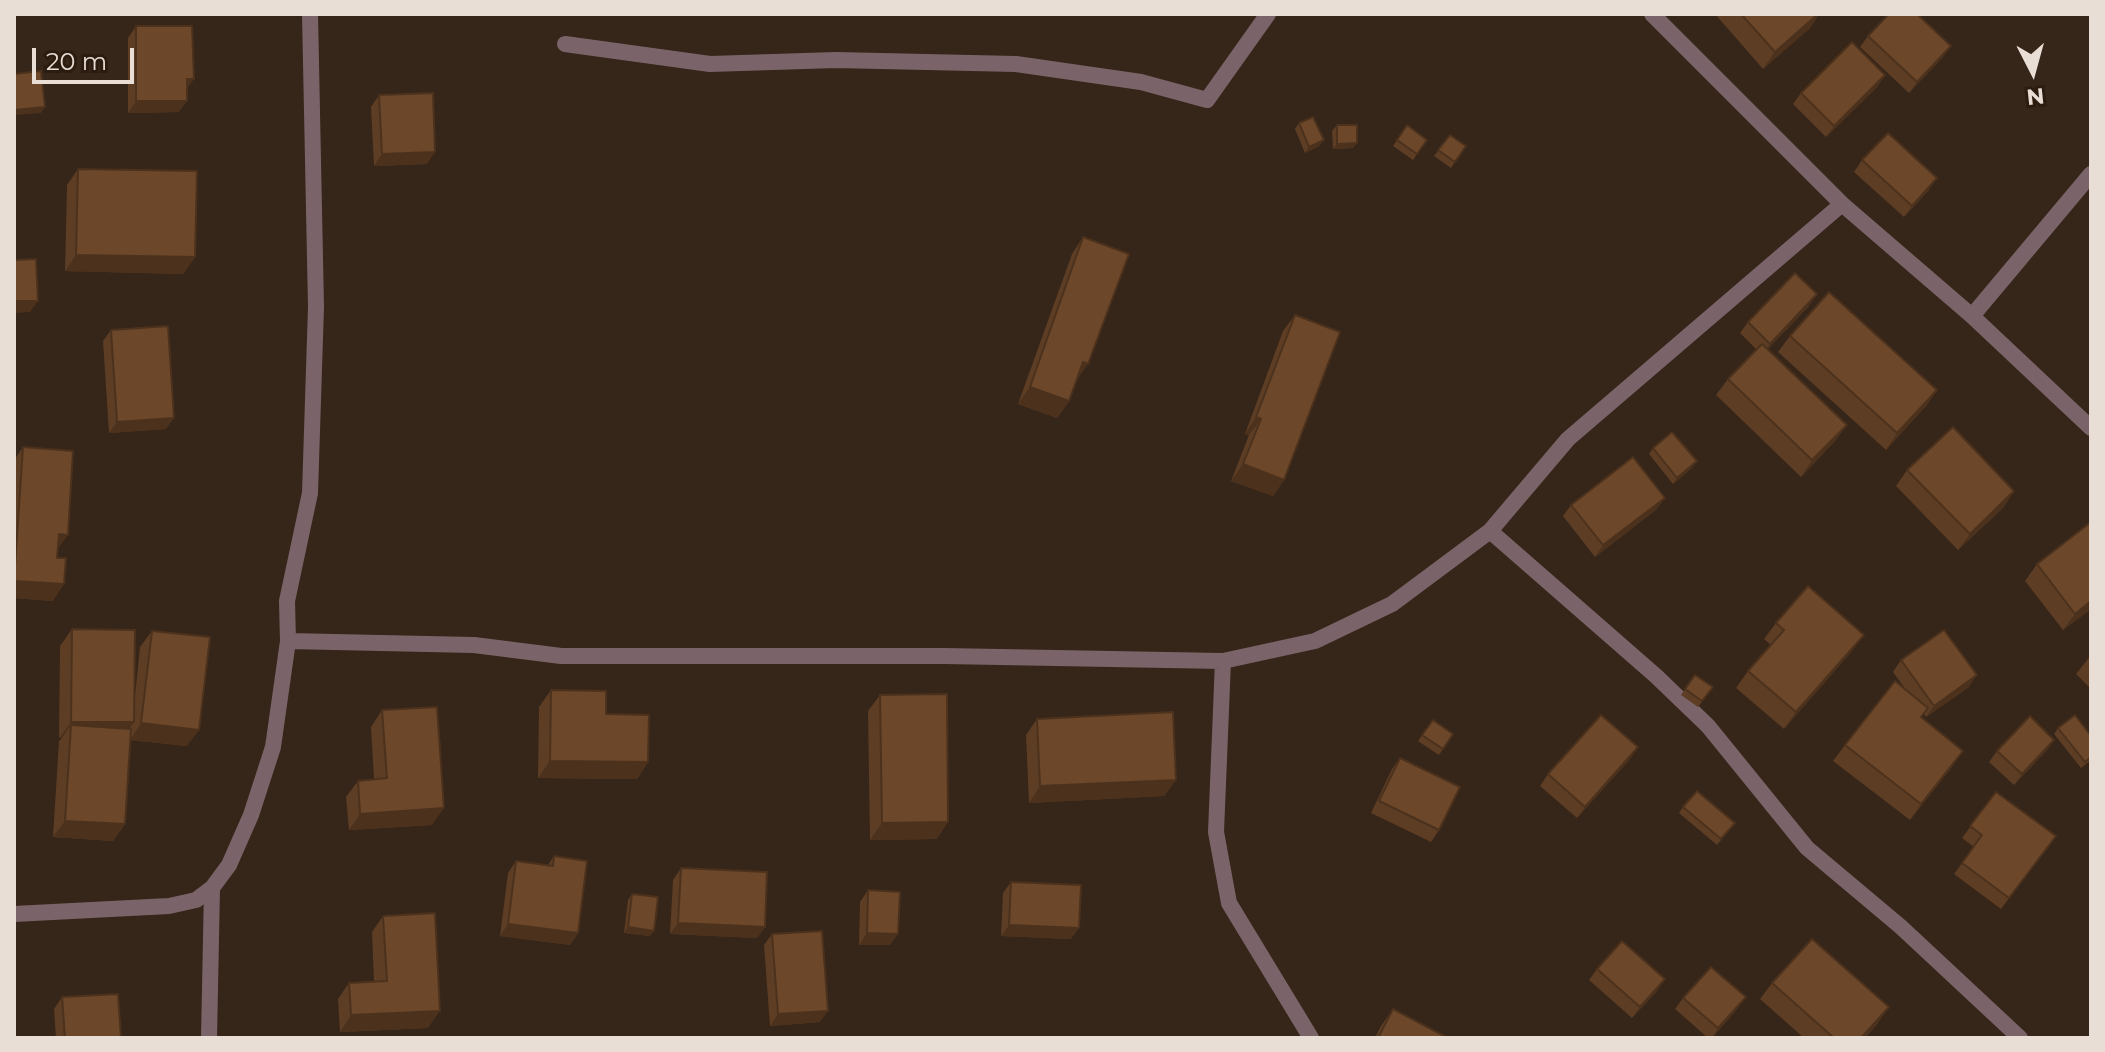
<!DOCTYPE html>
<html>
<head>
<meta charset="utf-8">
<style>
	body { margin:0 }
	#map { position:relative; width:2105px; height:1052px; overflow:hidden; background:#362519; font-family:Montserrat,sans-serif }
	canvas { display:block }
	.frame { position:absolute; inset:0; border:16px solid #e9ded6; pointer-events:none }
	.north { position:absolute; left:1993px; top:32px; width:80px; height:80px; -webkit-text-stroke:6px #2b1c0f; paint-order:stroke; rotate:174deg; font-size:22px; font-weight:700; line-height:32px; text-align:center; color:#e9ded6 }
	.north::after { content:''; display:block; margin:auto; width:28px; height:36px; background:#e9ded6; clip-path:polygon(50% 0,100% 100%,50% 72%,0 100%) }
	.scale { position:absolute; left:32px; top:48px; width:102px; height:36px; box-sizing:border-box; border:4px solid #e9ded6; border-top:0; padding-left:10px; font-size:24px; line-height:28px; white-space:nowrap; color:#e9ded6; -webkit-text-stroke:6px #2b1c0f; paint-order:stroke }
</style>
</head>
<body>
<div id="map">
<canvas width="2105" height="1052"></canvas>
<div class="frame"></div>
<div class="north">N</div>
<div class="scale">20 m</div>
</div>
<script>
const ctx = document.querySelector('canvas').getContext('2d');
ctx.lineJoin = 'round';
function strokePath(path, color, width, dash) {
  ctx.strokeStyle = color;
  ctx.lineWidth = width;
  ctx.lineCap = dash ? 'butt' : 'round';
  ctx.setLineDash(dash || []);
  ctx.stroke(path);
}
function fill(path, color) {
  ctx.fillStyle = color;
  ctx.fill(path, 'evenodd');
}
strokePath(new Path2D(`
	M1652 14 1842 204 1972 316 2091 428
	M565 44 710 64 836 60 1016 64 1141 82 1207 100 1268 14
	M1842 204 1568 439 1490 531 1656 676 1708 726 1807 848 1901 927 2020 1038
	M1972 316 2091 174
	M288 641 474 645 561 656H944L1223 661 1315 641 1392 604 1490 531
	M1223 661 1216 832 1229 903 1311 1038
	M14 914 169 906 196 900 212 888
	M209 1038 212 888 229 865 251 815 273 747 288 641 287 601 310 493 316 307 310 14`), '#7b6469', 16);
fill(new Path2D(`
	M1715 14H1819L1810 28 1763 69Z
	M136 26 187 89 179 112 128 113V38Z
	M1868 36 1943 57 1909 93 1860 47Z
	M1885 75 1877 87 1826 137 1793 104 1801 93Z
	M379 95 427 164 374 166 371 107Z
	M1299 123 1324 140 1319 146 1305 153 1295 129Z
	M1337 125 1357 143 1353 148 1333 149 1332 131Z
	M1407 125 1427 140 1413 160 1393 146Z
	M1450 135 1466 146 1451 168 1434 156Z
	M1862 160 1929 190 1904 217 1854 172Z
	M78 169 195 257 183 274 65 271 67 185Z
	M1083 237 1076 380 1069 401 1057 418 1018 404 1072 254Z
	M1809 306 1768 349 1847 425 1835 441 1801 477 1716 395 1728 379 1756 349 1740 333 1748 322Z
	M1295 315 1284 480 1273 496 1231 481 1249 435 1245 434 1283 331Z
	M111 330 166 429 109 433 103 341Z
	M1790 336 1937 390 1926 406 1886 450 1778 352Z
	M23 447 58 549 53 601 14 598V460Z
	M1653 448 1693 467 1673 484 1649 454Z
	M1907 470 2014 491 2003 508 1958 550 1896 486Z
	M1571 505 1657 509 1595 557 1563 516Z
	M2091 522V609L2063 630 2025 581 2037 564Z
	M1776 623 1852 651 1784 729 1736 688 1748 671 1771 645 1764 639Z
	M72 629 135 696 140 647 152 631 187 746 130 740 125 824 113 841 53 837 59 741 62 738H59L60 646Z
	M2091 655V689L2076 674Z
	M1901 660 1969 687 1926 717 1924 714 1921 718 1952 767 1910 820 1833 761 1845 745 1906 690 1893 672Z
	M1695 675 1713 687 1698 707 1681 695Z
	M551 690 606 714 648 762 637 779 538 778 539 707Z
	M880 695 937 839 870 840 868 711Z
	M382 710 432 825 349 830 346 797 358 781 374 779 371 727Z
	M1037 719 1176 780 1164 796 1029 803 1026 735Z
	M1433 720 1453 734 1439 755 1418 741Z
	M2058 728 2091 760 2081 768 2054 734Z
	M2054 740 2046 751 2014 785 1989 762 1997 751Z
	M1400 758 1439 830 1431 842 1371 813 1392 769Z
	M1630 759 1577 818 1540 786 1548 774Z
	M1996 792 2056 836 2001 909 1954 874 1974 847 1962 838Z
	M1683 807 1731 828 1717 845 1679 813Z
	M554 856 578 933 570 945 500 936 508 873 516 861 548 865Z
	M681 868 765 927 757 938 670 934 673 880Z
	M1011 882 1071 939 1001 936 1003 893Z
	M868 890 890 945H859L860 902Z
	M632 894 650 936 624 933 628 900Z
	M383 916 428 1028 340 1032 338 999 349 983 374 981 372 932Z
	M772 934 820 1022 770 1026 764 945Z
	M1597 969 1657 991 1632 1018 1589 980Z
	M1772 983 1878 1023 1865 1038H1804L1760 999Z
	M62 997 121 1038H56L54 1009Z
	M1683 998 1738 1008 1712 1038H1708L1675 1009Z
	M1393 1009 1448 1038H1375L1381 1026Z`), '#5d3d24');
fill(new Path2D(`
	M1818 14H1819L1810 28 1763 69 1775 52Z
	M1951 46 1943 57 1909 93 1917 82Z
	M1885 75 1877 87 1826 137 1834 126Z
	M187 79H194L186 90Z
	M136 101H187L179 112 128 113Z
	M45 107 41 113 14 115 15 110Z
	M1324 140 1319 146 1305 153 1309 147Z
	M1357 143 1353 148 1333 149 1337 144Z
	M435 152 427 164 374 166 382 154Z
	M1937 178 1929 190 1904 217 1912 206Z
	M76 255 195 257 183 274 65 271Z
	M1817 294 1809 306 1762 355 1770 344Z
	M14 301H38L30 312 14 313Z
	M1083 362 1088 364 1077 380Z
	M1030 387 1069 401 1057 418 1018 404Z
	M1937 390 1926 406 1886 450 1897 433Z
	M1256 417 1261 419 1249 435 1245 434Z
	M174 418 166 429 109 433 117 422Z
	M1847 425 1835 441 1801 477 1812 460Z
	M1697 461 1693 467 1673 484 1677 478Z
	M1243 464 1284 480 1273 496 1231 481Z
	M2014 491 2003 508 1958 550 1970 534Z
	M1665 498 1657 509 1595 557 1603 545Z
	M59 534 68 535 56 551Z
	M14 581 64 584 53 601 14 598Z
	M2091 601V609L2063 630 2075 614Z
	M1864 635 1852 651 1784 729 1796 712Z
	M1977 675 1969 687 1926 717 1934 706Z
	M71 722H134L123 738 71 725 62 738H59Z
	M141 723 199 730 187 746 130 740Z
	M2054 740 2046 751 2014 785 2022 774Z
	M1638 747 1630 759 1577 818 1585 807Z
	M1963 751 1952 767 1910 820 1921 804Z
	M550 761 648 762 637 779 538 778Z
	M1176 780 1164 796 1029 803 1040 786Z
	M444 808 432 825 349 830 360 814Z
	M65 821 125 824 113 841 53 837Z
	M948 822 937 839 870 840 882 823Z
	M678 923 765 927 757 938 670 934Z
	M508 924 578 933 570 945 500 936Z
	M1009 925 1079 928 1071 939 1001 936Z
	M628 927 654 931 650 936 624 933Z
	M867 933 898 934 890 945H859Z
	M1665 979 1657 991 1632 1018 1640 1007Z
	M1746 997 1738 1008 1712 1038 1718 1028Z
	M1889 1007 1878 1023 1865 1038H1861Z
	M440 1011 428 1028 340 1032 351 1015Z
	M828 1011 820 1022 770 1026 778 1014Z`), '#4c321d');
const building = new Path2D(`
	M1741 14H1818L1775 52Z
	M1889 14H1917L1951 46 1917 82 1868 36Z
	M136 26H192L194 79H187V101H136Z
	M1852 42 1885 75 1834 126 1801 93Z
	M41 71 45 107 15 110 14 74Z
	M433 93 435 152 382 154 379 95Z
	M1313 117 1324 140 1309 147 1299 123Z
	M1337 125H1357V143L1337 144Z
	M1407 125 1427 140 1417 154 1397 140Z
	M1888 133 1937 178 1912 206 1862 160Z
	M1450 135 1466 146 1455 162 1438 150Z
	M78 169 197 171 195 257 76 255Z
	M1083 237 1129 254 1088 364 1083 362 1069 401 1030 387Z
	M36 259 38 301H14V260Z
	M1795 273 1817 294 1770 344 1748 322Z
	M1829 292 1937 390 1897 433 1790 336Z
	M1295 315 1340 332 1284 480 1243 464 1261 419 1256 417Z
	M168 326 174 418 117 422 111 330Z
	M1762 344 1847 425 1812 460 1728 379Z
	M1953 427 2014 491 1970 534 1907 470Z
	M1672 432 1697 461 1677 478 1653 448Z
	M23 447 73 451 68 535 59 534 57 558H66L64 584 14 581Z
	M1633 457 1665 498 1603 545 1571 505Z
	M2091 522V601L2075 614 2037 564Z
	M1808 586 1864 635 1796 712 1748 671 1784 630 1776 623Z
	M72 629 135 630 134 722H71Z
	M1944 630 1977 675 1934 706 1901 660Z
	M152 631 210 637 199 730 141 723Z
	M1695 675 1713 687 1702 701 1685 689Z
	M1895 681 1928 708 1921 717 1963 751 1921 804 1845 745Z
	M551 690 606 691V714L649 715 648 762 550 761Z
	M947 694 948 822 882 823 880 695Z
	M437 707 444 808 360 814 358 781 387 778 382 710Z
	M1173 712 1176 780 1040 786 1037 719Z
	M1601 715 1638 747 1585 807 1548 774Z
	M2075 715 2091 736V757L2085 762 2058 728Z
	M2030 716 2054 740 2022 774 1997 751Z
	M1433 720 1453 734 1443 749 1422 735Z
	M71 725 131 729 125 824 65 821Z
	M1400 758 1460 787 1439 830 1379 801Z
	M1697 791 1735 823 1721 839 1683 807Z
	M1996 792 2056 836 2009 898 1962 863 1982 835 1970 826Z
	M554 856 587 861 578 933 508 924 516 861 553 866Z
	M681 868 767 872 765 927 678 923Z
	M1011 882 1081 885 1079 928 1009 925Z
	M868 890 900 892 898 934 867 933Z
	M632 894 658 897 654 931 628 927Z
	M435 913 440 1011 351 1015 349 983 387 981 383 916Z
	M822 931 828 1011 778 1014 772 934Z
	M1812 939 1889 1007 1861 1038H1834L1772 983Z
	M1622 941 1665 979 1640 1007 1597 969Z
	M1711 967 1746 997 1718 1028 1683 998Z
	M118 994 121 1038H65L62 997Z
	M1393 1009 1448 1038H1378Z`);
fill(building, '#6c472a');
strokePath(building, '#4c321d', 2);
</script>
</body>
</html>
